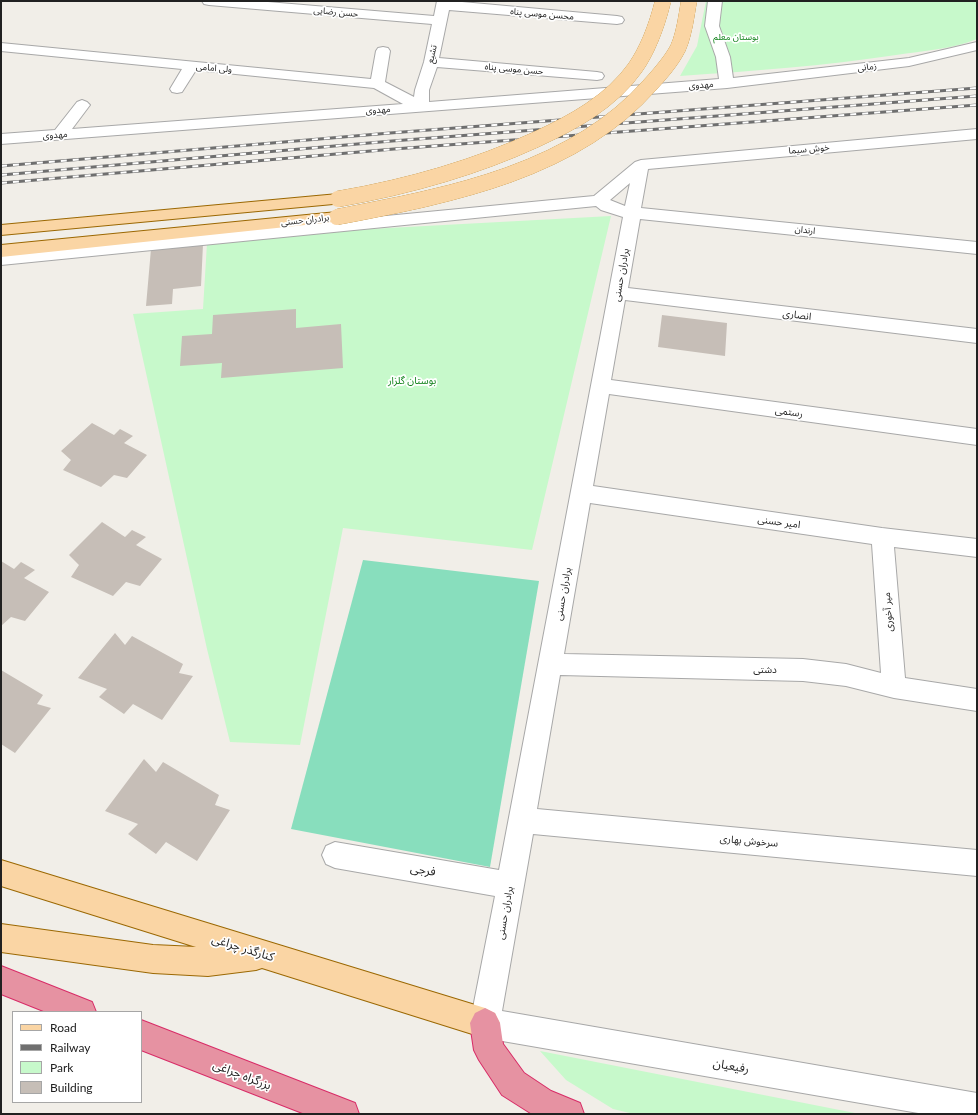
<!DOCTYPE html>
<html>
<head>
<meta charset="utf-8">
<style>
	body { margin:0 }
	#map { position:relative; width:978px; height:1115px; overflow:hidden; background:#f1eee8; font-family:Lato,sans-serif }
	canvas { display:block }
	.frame { position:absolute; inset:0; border:2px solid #212121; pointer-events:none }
	.legend { position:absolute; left:12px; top:1011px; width:130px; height:92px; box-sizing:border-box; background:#fff; border:1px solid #a6a6a6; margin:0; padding:5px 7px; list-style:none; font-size:12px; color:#212121 }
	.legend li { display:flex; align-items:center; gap:8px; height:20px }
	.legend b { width:20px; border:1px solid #a6a6a6 }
</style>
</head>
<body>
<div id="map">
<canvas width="978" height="1115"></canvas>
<div class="frame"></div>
<ul class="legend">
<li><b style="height:5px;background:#fad5a4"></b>Road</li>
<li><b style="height:5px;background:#6f6f6f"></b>Railway</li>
<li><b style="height:11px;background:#c7f9cb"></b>Park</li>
<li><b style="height:11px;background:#c6beb7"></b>Building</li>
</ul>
</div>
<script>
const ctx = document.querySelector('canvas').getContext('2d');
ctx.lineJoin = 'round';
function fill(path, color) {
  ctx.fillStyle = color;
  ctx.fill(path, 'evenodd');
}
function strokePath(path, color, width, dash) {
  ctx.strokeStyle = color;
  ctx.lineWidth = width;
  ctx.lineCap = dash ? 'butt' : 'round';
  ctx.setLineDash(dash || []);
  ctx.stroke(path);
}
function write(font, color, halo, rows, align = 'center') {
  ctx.font = font + ' Lato,"Noto Sans Arabic",sans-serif';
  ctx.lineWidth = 3.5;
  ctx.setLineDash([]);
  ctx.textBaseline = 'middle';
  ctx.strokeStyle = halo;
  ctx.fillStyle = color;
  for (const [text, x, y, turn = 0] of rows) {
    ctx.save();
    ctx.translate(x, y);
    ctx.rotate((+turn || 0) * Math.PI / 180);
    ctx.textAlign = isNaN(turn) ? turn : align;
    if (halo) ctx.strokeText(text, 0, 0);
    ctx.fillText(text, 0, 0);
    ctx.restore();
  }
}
fill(new Path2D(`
	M706 1H977V39C952 49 923 51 896 55 824 66 752 71 680 76L697 46Z
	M611 216 532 550 343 528 300 745 230 742 207 649 133 314 203 309 207 243 351 230Z
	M540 1051 860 1114H634L613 1109 566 1080Z`), '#c7f9cb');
fill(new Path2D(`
	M363 560 539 581 490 867 291 829Z`), '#88debd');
fill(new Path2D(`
	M203 244 201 286 173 289 172 304 146 306 151 249Z
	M296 309V328L341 324 343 368 221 378 222 363 180 366 182 336 212 334 213 315Z
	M662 315 727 323 725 356 658 347Z
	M92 423 114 435 120 429 133 436 124 443 147 455 127 478 114 475 101 487 63 470 71 460 61 451Z
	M102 522 125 537 132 530 146 537 136 545 162 559 140 586 126 582 113 596 71 577 79 565 69 555Z
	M1 561 14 569 21 562 35 570 24 578 49 592 25 621 11 617 1 626Z
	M115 633 125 645 132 636 183 664 179 673 193 676 162 720 133 704 124 714 99 697 107 689 78 678Z
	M1 670 43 695 37 704 51 708 15 753 1 744Z
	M144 759 156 772 163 762 219 795 215 805 230 810 197 861 166 842 156 854 128 834 138 824 105 811Z`), '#c6beb7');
const minor = new Path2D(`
	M202 1H256L434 16 437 1H451L617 16 622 17 624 20 622 23 617 24 449 10 439 58 597 72 602 73 604 76 602 79 597 80 437 67 429 90V102L719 79 716 57 705 26 708 1H722L719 26 730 57 733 78 909 58 977 42V50L909 66 727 88 1 144V134L55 130 77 102 82 100 87 102 90 105 72 129 403 104 374 88 196 70 182 92 177 93 172 92 170 89 182 69 1 51V43L371 79 376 51 378 48 383 47 388 48 390 51 385 82 414 97 415 90 424 62 432 24 209 5 204 4Z
	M977 129V139L648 169 641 208 977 242V254L640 219 628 288 977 329V343L625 300 611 380 977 429V445L609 394 593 486 882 528 977 539V557L894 547 905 678 977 689V711L894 698 846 686 803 681 560 675 537 809 977 850V876L533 834 502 1011 977 1093V1114H924L485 1038 475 1033 470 1023 495 896 335 868 326 864 322 855 326 846 335 842 499 870 623 217 601 210 596 206 1 265V253L594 196 635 162 641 160ZM630 183 625 206 610 200ZM590 503 872 544 881 673 846 664 803 659 564 654Z`);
const major = new Path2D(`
	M338 194 344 195 346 199 344 203 1 235V225Z
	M337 212 343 213 345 217 343 221 1 257V245Z
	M1 860 485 1008 495 1013 500 1023 495 1033 485 1038 262 968 256 970 208 976 153 973 1 952V924L153 945 196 947 1 886Z`);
const highway = new Path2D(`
	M1 966 92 1002 96 1012H46L1 994Z
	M485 1008 495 1013 500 1023 503 1044 524 1073 551 1091 580 1103 584 1114H532L502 1095 479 1060 474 1050 470 1023 475 1013Z
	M141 1020 355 1103 359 1114H305L141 1050Z`);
strokePath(minor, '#a8a8a8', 2);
strokePath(major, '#9b6803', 2);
strokePath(highway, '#d82c67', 2);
fill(minor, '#fff');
fill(major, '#fad5a4');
fill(highway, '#e692a2');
const rail = new Path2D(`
	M1 166 390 133 977 88
	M1 175 392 141 977 96
	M1 183 394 149 977 105`);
strokePath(rail, '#6f6f6f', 3);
strokePath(rail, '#fff', 2, [6]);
const majorBridge = new Path2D(`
	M338 199C407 187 472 169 535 140 572 123 611 102 635 68 649 48 657 25 663 1
	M337 217C445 196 572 173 649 86 660 74 671 62 678 48 685 33 686 17 689 1`);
strokePath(majorBridge, '#9b6803', 16, []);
strokePath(majorBridge, '#fad5a4', 16);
write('9px', '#212121', '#fff', [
	["حسن رضایی",336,12,5],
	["محسن موسی پناه",542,14,5],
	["تشیع",432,54,-77],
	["زمانی",867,67,-7],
	["ولی امامی",214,68,5],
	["حسن موسی پناه",514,69,5],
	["مهدوی",701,85,-4],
	["مهدوی",378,110,-4],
	["مهدوی",55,135,-4],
	["خوش سیما",809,149,-5],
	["برادران حسنی",305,220,-6],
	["ارندان",805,230,6]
]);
write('9px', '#0e8018', '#fff', [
	["بوستان معلم",736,37]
]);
write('10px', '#212121', '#fff', [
	["برادران حسنی",621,275,-80],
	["انصاری",797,315,7],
	["رستمی",789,412,8],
	["امیر حسنی",779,522,8],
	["برادران حسنی",563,594,-80],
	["میر آخوری",888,612,-94],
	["دشتی",765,670],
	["سرخوش بهاری",749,841,5],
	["برادران حسنی",505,913,-80]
]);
write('10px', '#0e8018', '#fff', [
	["بوستان گلزار",412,381]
]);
write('12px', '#212121', '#fff', [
	["فرجی",423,870,9],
	["کنارگذر چراغی",243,948,17],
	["رفیعیان",731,1066,10],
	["بزرگراه چراغی",242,1075,21]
]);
</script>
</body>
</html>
